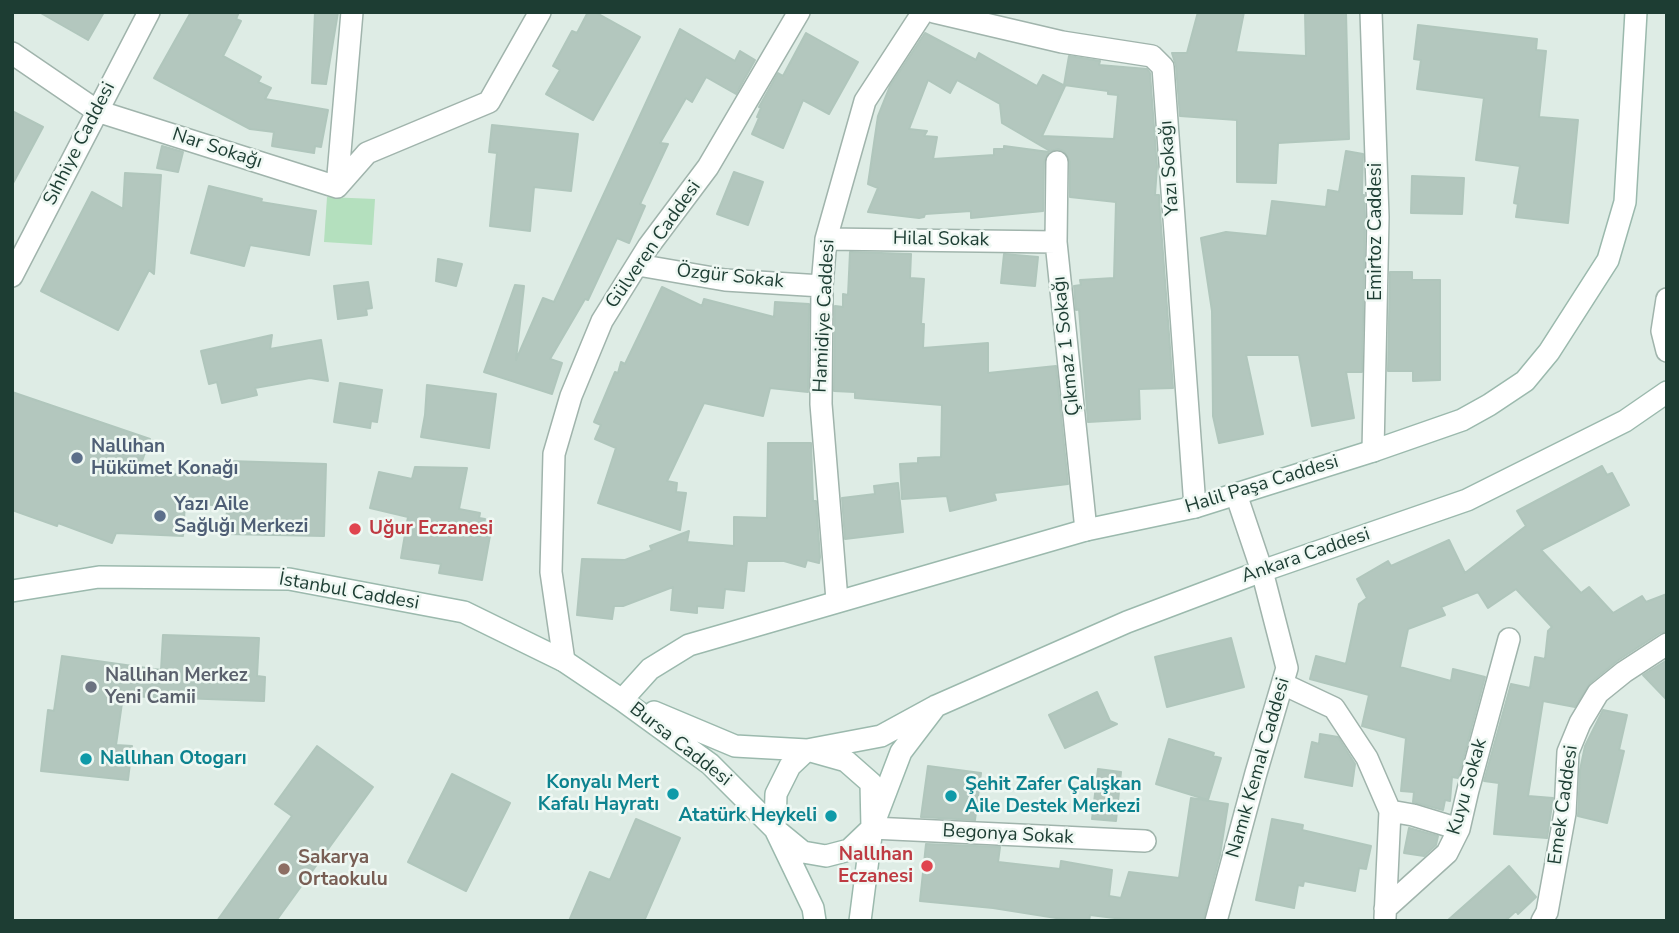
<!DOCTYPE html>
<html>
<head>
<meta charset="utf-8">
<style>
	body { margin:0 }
	#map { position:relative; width:1679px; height:933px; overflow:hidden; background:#deece5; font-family:"Nunito Sans",sans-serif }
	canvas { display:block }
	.frame { position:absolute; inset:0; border:14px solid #1d3d33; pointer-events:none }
</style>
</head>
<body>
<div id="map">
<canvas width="1679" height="933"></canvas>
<div class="frame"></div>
</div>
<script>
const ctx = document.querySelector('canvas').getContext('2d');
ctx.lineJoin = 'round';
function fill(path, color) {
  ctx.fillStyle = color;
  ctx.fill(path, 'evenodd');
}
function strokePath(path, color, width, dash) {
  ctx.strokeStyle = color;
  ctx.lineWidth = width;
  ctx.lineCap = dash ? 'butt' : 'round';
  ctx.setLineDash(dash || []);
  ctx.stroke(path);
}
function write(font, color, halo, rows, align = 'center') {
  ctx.font = font + ' "Nunito Sans",sans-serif';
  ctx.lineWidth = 5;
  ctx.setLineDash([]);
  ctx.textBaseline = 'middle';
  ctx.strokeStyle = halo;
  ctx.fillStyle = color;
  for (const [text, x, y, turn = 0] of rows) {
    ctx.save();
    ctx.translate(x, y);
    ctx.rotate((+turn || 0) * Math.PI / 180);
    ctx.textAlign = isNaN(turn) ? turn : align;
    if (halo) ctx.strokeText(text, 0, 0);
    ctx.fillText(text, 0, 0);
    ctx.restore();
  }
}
fill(new Path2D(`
	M327 197 375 199 372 245 324 242Z`), '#b4e0be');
const building = new Path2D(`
	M39 12H104L88 40Z
	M191 12H239L236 19 241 21 223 56 261 77 258 82 271 88 265 99 328 110 321 147 315 146 314 153 272 146 274 132 250 129 154 78Z
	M315 12H338L326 84 312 83Z
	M588 12H595L640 37 593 120 546 94 560 70 553 66 572 31 577 33Z
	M1198 12H1244L1236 52 1306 56 1305 12H1346L1349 139 1278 143 1276 183 1237 182V120L1180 116 1176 66 1172 53H1187Z
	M1418 25 1537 39 1536 50 1546 51 1539 117 1578 120 1568 223 1516 217 1518 204 1514 203 1520 166 1476 160 1484 98 1417 89 1421 60 1414 59Z
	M680 29 735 61 740 51 755 60 736 94 706 77 692 102 686 98 660 143 668 144 640 204 645 206 629 243 617 238 588 300 585 299 550 359 562 363 552 394 484 372 515 285 524 286 516 360 543 298 554 302Z
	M806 33 858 62 829 114 803 100 783 148 752 134 759 118 757 117 761 108 759 107 778 73 783 76Z
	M925 33 976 60 979 53 1037 86 1043 75 1065 86 1042 136 1114 139 1118 95 1108 94V91L1064 85 1069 56 1100 61 1099 65 1147 69 1150 73 1157 167 1155 195H1159L1160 213 1173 388 1139 389 1140 419 1088 422 1079 309 1076 310 1074 286 1081 285 1080 280 1114 278 1116 202 1070 197V162L1064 151 1058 149 1050 151 1002 123 1000 104 957 80 950 93 928 80 909 129 927 131 924 136 937 137 933 159 994 155V149H1004V146L1049 152 1044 162 1043 211 971 218V211L925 214 924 217 919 218 868 212 878 188 868 184 878 116 890 86Z
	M12 111 43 127 12 185Z
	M492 125 578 134 571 191 534 187 530 231 490 226 497 153 489 152Z
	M162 146 183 152 178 172 157 168Z
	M1346 151 1363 154 1362 195H1364L1365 217 1362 372H1346L1354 418 1312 426 1299 355H1246L1263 434 1219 443 1213 416 1212 311 1201 238 1226 232 1267 236 1272 201 1326 207 1328 190 1339 192Z
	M734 172 763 182 748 225 717 214Z
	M125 173 161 175 154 274 149 270 118 330 41 291 92 192 123 209Z
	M1412 176 1464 178 1462 214 1411 213Z
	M209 186 262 199 261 202 316 211 309 255 250 245 244 266 191 253Z
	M850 252 911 254 910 278 924 279 921 324H924L923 348 988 343V373L1056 366 1068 484 994 493 996 500 950 511 947 496 902 499 900 464 918 463V458L941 457 942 405 855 398V392L834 391 835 306 843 307V294L848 295Z
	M1004 254 1038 257 1035 286 1001 283Z
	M438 259 462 264 456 286 436 281Z
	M1390 272H1412V280H1440V380L1413 381V371H1388Z
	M368 282 372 308 366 309 367 315 338 319 334 286Z
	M662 287 702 306 704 299 774 317 775 302 809 304 808 392 770 388 763 416 704 403 667 481 677 483 676 492 686 493 680 530 598 503 616 448 595 439 601 425 594 422 615 372 618 373 621 362 625 364Z
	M272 335 270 349 321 340 328 381 310 378 255 388 257 395 222 403 217 382 209 384 201 351Z
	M340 383 382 390 377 422 371 421 370 428 334 422Z
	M427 385 496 394 489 448 421 437 425 415Z
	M12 392 150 439 138 472 200 476 201 472 228 474V461L326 464 324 536 226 534 227 506 185 503 183 536 116 533 112 543 58 523 57 526 12 510Z
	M768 443H811L813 501H816L820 557 819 563 807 560 805 567 784 561H747L744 591 725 589 723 608 697 606V613L671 610 673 587 623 606H614L612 619 577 615 582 559 625 560 652 550 650 546 689 531 687 542 734 546V517L767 518Z
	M1602 466 1607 475 1612 473 1629 505 1541 550 1581 593 1589 587 1613 613 1642 596 1646 602 1667 594V631L1660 633 1617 661 1590 683 1575 707 1543 701 1528 796 1553 798 1547 838 1494 834 1499 783 1484 781 1511 684 1530 688 1535 657 1545 659 1548 631 1552 627 1516 589 1488 608 1478 592 1441 607 1445 615 1408 629 1400 667 1451 681 1453 669 1485 677 1458 778 1452 777 1450 801 1445 800 1443 810 1413 802 1414 792 1401 791 1406 738 1362 726 1369 695 1310 679 1316 656 1346 664 1359 604 1367 598 1357 579 1388 561 1391 566 1449 540 1465 573 1526 526 1517 511Z
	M415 467 467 468 459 509 480 513 479 518 485 519 483 529 491 530 482 580 439 573 441 564 401 558 408 517 370 508 379 472 412 479Z
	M898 483 903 532 845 539 842 498 875 494 874 486Z
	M163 635 259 638 257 676 265 677 264 701 123 696 116 745 132 746 128 780 41 771 48 710 54 711 62 656 161 670Z
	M1231 638 1244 687 1167 707 1155 657Z
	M1667 660V700L1643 675Z
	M1097 692 1110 721 1117 724 1065 748 1049 715Z
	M1603 710 1627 715 1619 750 1624 751 1607 823 1578 816 1580 770 1585 746Z
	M1320 734 1338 737 1355 764 1352 786 1305 777 1312 742 1319 744Z
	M1169 739 1214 753 1213 756 1221 758 1208 800 1156 784Z
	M317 746 373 787 276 921H217L292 816 275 804Z
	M928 766 981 773 975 820 921 817Z
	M1098 769 1121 772 1116 821 1092 819Z
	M452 774 510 803 466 891 408 862Z
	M1191 798 1228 804 1220 855 1203 921H1139L1090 915 1089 921H1075L993 908 920 901 926 844 1000 847 998 862 1060 869 1061 861 1112 870 1109 896 1121 898 1129 872 1179 878Z
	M636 819 680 838 644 921H569L590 872 610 880Z
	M1272 819 1303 825 1302 830 1371 846 1366 869 1359 868 1355 891 1304 881 1303 886 1298 885 1294 908 1256 900Z
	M1409 828 1438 836 1436 845 1424 856 1404 853Z
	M1509 866 1536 897 1518 914 1516 911 1505 921H1447Z`);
fill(building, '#b3c7be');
strokePath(building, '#b0c6bc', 2);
const street = new Path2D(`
	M934 12 1062 42 1152 56 1163 67 1195 507
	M1371 12 1378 217 1373 451
	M12 53 97 111 337 187
	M1057 162 1056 242 1086 530
	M337 187 367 153 489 102 540 12
	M337 187 352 12
	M826 239 1056 242
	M638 265 725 280 822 286
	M12 276 149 12
	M1667 299 1662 331 1667 351
	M837 600 821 404 822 286 826 239 865 101 923 12
	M564 661 551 572 554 454 571 396 602 321 648 247 708 167 799 12
	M1283 684 1334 708 1367 758 1390 811 1385 918
	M1390 811 1413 815 1459 829
	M872 828 1145 841
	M1385 909 1447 853 1459 829 1468 790 1509 639
	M1216 921 1256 773 1287 668 1262 571 1236 494
	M1542 921 1547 912 1565 813 1568 752 1580 723 1598 693 1624 672 1667 644`);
const secondary = new Path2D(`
	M12 591 99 577 289 579 464 612 564 661 622 700 710 764 775 829 813 908 815 921
	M622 700 650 669 689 645 1086 530 1195 507 1373 451 1462 420 1489 405 1525 381 1549 352 1608 260 1625 202 1636 12
	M936 706 901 752 872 828 849 850 826 856 803 852 775 829 776 794 790 766 807 750 881 736 936 706 1127 622 1262 571 1467 500 1625 421 1667 392
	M654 712 735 746 807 750 846 761 871 783 872 828 860 921`);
strokePath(street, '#a0b4ac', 24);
strokePath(secondary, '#9bb9ad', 24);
strokePath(street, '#fff', 21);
strokePath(secondary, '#fff', 21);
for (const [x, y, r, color] of [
	[77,458,7,"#5c6f8a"],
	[160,516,7,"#5c6f8a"],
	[355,529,7,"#e0444e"],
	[91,687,7,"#6b7280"],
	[86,759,7,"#0f9aa8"],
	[673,794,7,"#0f9aa8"],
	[951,796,7,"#0f9aa8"],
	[831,816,7,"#0f9aa8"],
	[927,866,7,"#e0444e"],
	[284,869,7,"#8d6e63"]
]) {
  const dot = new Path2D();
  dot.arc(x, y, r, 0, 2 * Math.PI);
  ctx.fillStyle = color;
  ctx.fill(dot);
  strokePath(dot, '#eff8f3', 2.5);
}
write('19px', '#1d3d33', '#eff8f3', [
	["Sıhhiye Caddesi",80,144,-63],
	["Nar Sokağı",217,149,18],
	["Yazı Sokağı",1170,168,-94],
	["Emirtoz Caddesi",1376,232,-90],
	["Hilal Sokak",941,240,1],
	["Gülveren Caddesi",654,245,-55],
	["Özgür Sokak",730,277,6],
	["Hamidiye Caddesi",825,316,-87],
	["Çıkmaz 1 Sokağı",1067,346,-96],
	["Halil Paşa Caddesi",1262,485,-17],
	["Ankara Caddesi",1306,556,-19],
	["İstanbul Caddesi",349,592,10],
	["Bursa Caddesi",680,745,38],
	["Namık Kemal Caddesi",1259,768,-74],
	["Kuyu Sokak",1468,787,-74],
	["Emek Caddesi",1564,805,-82],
	["Begonya Sokak",1008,835,3]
]);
write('bold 19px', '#4e5e75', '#eff8f3', [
	["Nallıhan",91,447],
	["Hükümet Konağı",91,469],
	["Yazı Aile",174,505],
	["Sağlığı Merkezi",174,527]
], 'left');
write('bold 19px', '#be3a42', '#eff8f3', [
	["Uğur Eczanesi",369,529],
	["Nallıhan",913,855,"right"],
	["Eczanesi",913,877,"right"]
], 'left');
write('bold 19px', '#5b616d', '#eff8f3', [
	["Nallıhan Merkez",105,676],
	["Yeni Camii",105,698]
], 'left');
write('bold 19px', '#0d838f', '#eff8f3', [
	["Nallıhan Otogarı",100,759],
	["Konyalı Mert",659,783,"right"],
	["Kafalı Hayratı",659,805,"right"],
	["Şehit Zafer Çalışkan",965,785],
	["Aile Destek Merkezi",965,807],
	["Atatürk Heykeli",817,816,"right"]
], 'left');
write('bold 19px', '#785e54', '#eff8f3', [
	["Sakarya",298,858],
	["Ortaokulu",298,880]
], 'left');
</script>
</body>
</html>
